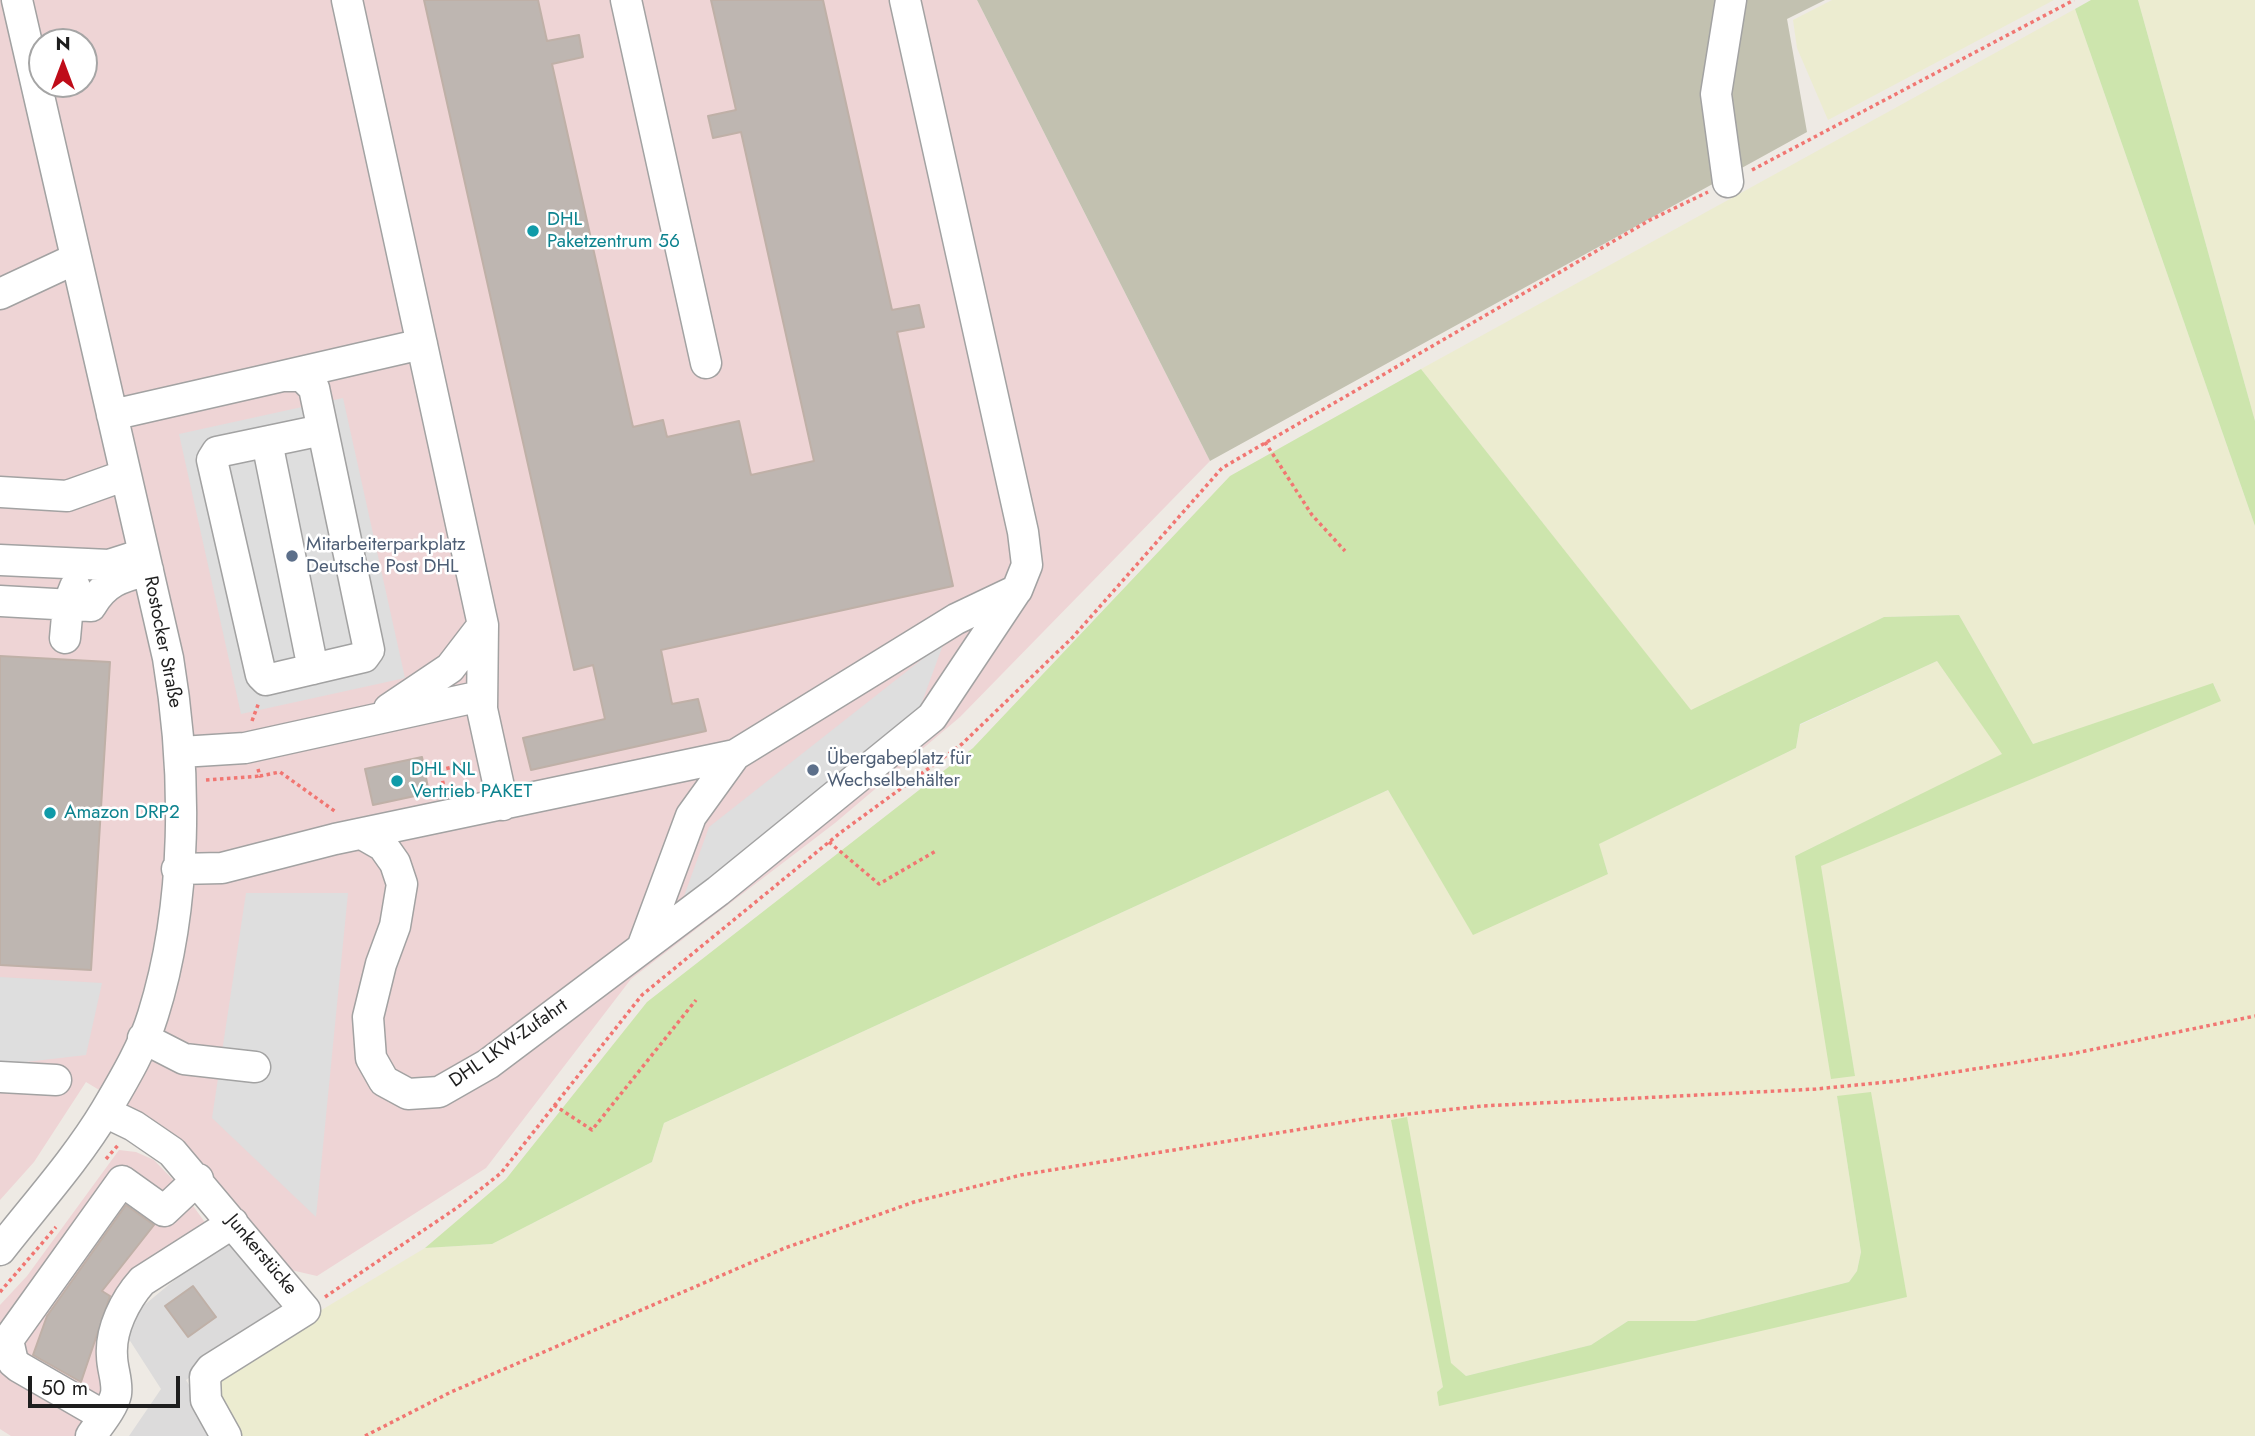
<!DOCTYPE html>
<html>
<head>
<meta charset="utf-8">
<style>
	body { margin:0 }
	#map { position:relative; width:2255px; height:1436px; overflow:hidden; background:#eeeae4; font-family:Jost,sans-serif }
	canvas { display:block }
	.north { position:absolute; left:28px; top:28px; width:70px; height:70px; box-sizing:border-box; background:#fff; border:2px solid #a5a5a5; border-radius:50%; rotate:0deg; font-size:19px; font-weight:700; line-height:28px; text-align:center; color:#1e1e1e }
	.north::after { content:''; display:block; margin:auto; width:24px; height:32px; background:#bf0c19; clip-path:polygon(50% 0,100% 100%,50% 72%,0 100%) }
	.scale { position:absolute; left:28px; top:1376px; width:152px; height:32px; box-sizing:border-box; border:4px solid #1e1e1e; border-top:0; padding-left:9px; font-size:21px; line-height:24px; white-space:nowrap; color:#1e1e1e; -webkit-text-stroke:5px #fff; paint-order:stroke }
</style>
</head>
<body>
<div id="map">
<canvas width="2255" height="1436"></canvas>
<div class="north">N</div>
<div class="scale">50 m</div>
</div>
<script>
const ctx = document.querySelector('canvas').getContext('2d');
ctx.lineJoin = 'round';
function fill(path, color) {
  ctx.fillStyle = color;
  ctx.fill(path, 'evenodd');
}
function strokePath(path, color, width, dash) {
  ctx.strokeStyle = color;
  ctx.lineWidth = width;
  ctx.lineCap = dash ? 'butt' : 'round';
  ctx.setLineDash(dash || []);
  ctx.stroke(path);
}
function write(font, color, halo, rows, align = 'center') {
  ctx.font = font + ' Jost,sans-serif';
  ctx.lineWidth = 5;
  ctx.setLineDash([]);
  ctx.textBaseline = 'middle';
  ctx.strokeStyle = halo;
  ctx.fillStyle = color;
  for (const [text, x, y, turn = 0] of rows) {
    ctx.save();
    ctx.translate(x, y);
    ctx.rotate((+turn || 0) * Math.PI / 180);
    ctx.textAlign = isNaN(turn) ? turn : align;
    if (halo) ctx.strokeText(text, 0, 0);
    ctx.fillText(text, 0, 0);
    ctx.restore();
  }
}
fill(new Path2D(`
	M229 1235 283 1311 186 1380 220 1436H129L161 1389 125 1333 131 1316Z`), '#dcdbdb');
fill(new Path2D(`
	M0 0H977L1210 461 960 717 835 823 631 979 486 1168 317 1276 291 1270 210 1176 157 1125 86 1082 34 1162 0 1200ZM42 42H84V84H42Z
	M119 1150 136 1152 154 1160 178 1185 209 1228 131 1280 109 1390 81 1436H11L0 1429V1305L27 1276Z`), '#eed4d5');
fill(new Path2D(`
	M977 0H1825L1787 19 1807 132 1210 461Z`), '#c2c1b0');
fill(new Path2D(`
	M1832 0H2054L1828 120 1797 48 1793 20Z
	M2138 0H2255V421Z
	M2075 9 2255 526V1436H233L213 1375 425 1248 492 1244 652 1162 664 1123 1388 790 1473 934 1608 873 1598 844 1796 748 1800 725 1937 661 2003 754 1795 856 1855 1076 1820 866 2220 701 2214 684 2033 744 1959 615 1884 617 1691 711 1421 369ZM1837 1096 1906 1297 1437 1392 1443 1387 1451 1364 1466 1376 1591 1345 1628 1321H1695L1849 1282 1857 1271 1861 1252Z`), '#ececd0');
fill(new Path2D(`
	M2091 0H2138L2255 421V526L2075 9Z
	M1421 369 1691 710 1884 617 1959 615 2033 744 2213 683 2221 701 1821 866 1855 1076 1831 1079 1795 856 2002 754 1937 661 1800 724 1796 748 1599 844 1608 874 1473 935 1388 790 664 1123 652 1162 492 1244 425 1248 506 1179 647 1002 973 748 1230 476Z
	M1871 1092 1907 1297 1439 1406 1437 1392 1443 1387 1391 1120 1407 1117 1451 1363 1466 1376 1591 1345 1628 1321H1695L1849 1282 1857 1271 1861 1252 1837 1096Z`), '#cde5ad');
fill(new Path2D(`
	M343 398 405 678 241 714 179 434Z
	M944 642 918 713 683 899 709 827Z
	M246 893H348L316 1217 212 1118Z
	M0 977 102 983 86 1055 0 1065Z`), '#dedede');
const building = new Path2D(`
	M424 0H538L547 41 579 35 583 57 552 64 633 427 663 420 667 437 739 421 751 475 814 461 741 132 713 138 708 116 736 110 711 0H823L892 310 919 305 924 327 897 332 953 586 661 650 672 704 698 699 706 731 531 770 523 738 605 719 593 665 574 670Z
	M0 656 110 662 91 970 0 965Z
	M422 757 429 793 373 805 365 769Z
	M126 1205 154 1225 102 1291 110 1296 81 1382 33 1355 47 1316Z
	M193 1286 216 1317 188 1337 165 1306Z`);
fill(building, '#beb6b1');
strokePath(building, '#bfb0a7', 2);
const minor = new Path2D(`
	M347 0 483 625 482 709 503 805
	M626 0 706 363
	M1728 182 1716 94 1731 0
	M0 294 75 259
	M283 376 422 344
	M112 415 283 376H302L314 388 369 650 364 657 266 680 261 675 212 460 217 452 322 430
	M267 442 313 669
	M0 492 67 496 126 475
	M0 560 109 565 137 556
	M0 601 91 606C105 581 122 577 148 570
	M65 638 68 605 75 587
	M389 709 450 668 483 625
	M181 752 245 748 481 696
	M362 834 383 846 395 863 402 884 395 926 381 964 368 1017 371 1058 384 1081 408 1094 439 1092 488 1064 718 891 932 717 1016 591
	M177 869 222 868 335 839 735 755 956 619 1017 590 1027 565 1023 532 905 0
	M642 948 691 816 735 755
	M143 1038 184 1059 255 1067
	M0 1077 56 1080
	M105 1112 134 1126 172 1152 305 1310 211 1369 205 1377 206 1400 226 1436
	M0 1250C35 1205 76 1160 106 1110 123 1081 143 1048 153 1015 188 904 187 771 168 658L17 0
	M104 1416 19 1367 13 1362 8 1340 122 1181 164 1211 198 1179
	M91 1436C99 1424 113 1408 116 1394 118 1381 112 1369 112 1356 110 1330 125 1300 142 1281L233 1223`);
strokePath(minor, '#a2a2a2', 33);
strokePath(new Path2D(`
	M1752 170 2074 0
	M1265 442 1312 515 1345 551
	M252 721 259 702
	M258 769 260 776 280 772 336 812
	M206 780 260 776
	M445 791 440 770 470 763
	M829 842 879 884 936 851
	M554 1105 592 1130 696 1000
	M106 1159 119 1144
	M0 1292 56 1227
	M325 1297 458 1207 501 1173 642 995 840 833 962 744 1073 637 1222 468 1650 220 1708 192
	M365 1436 451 1392 785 1248 914 1202 1021 1175 1363 1119 1482 1106 1816 1089 1897 1081 2071 1054 2255 1016`), '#f17672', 3.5, [3.5, 3.5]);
strokePath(minor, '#fff', 30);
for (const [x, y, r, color] of [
	[533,231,7,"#0f9aa8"],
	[292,556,7,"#5c6f8a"],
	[813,770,7,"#5c6f8a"],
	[397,781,7,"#0f9aa8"],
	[50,813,7,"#0f9aa8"]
]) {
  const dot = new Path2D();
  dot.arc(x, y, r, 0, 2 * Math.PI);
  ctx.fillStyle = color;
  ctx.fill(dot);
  strokePath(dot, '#fff', 2.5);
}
write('19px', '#0d838f', '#fff', [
	["DHL",547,220],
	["Paketzentrum 56",547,242],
	["DHL NL",411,770],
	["Vertrieb PAKET",411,792],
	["Amazon DRP2",64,813]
], 'left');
write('19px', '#4e5e75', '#fff', [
	["Mitarbeiterparkplatz",306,545],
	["Deutsche Post DHL",306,567],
	["Übergabeplatz für",827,759],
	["Wechselbehälter",827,781]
], 'left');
write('19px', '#1e1e1e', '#fff', [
	["Rostocker Straße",162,642,79],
	["DHL LKW-Zufahrt",509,1044,-35],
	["Junkerstücke",261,1255,50]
]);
</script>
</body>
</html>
